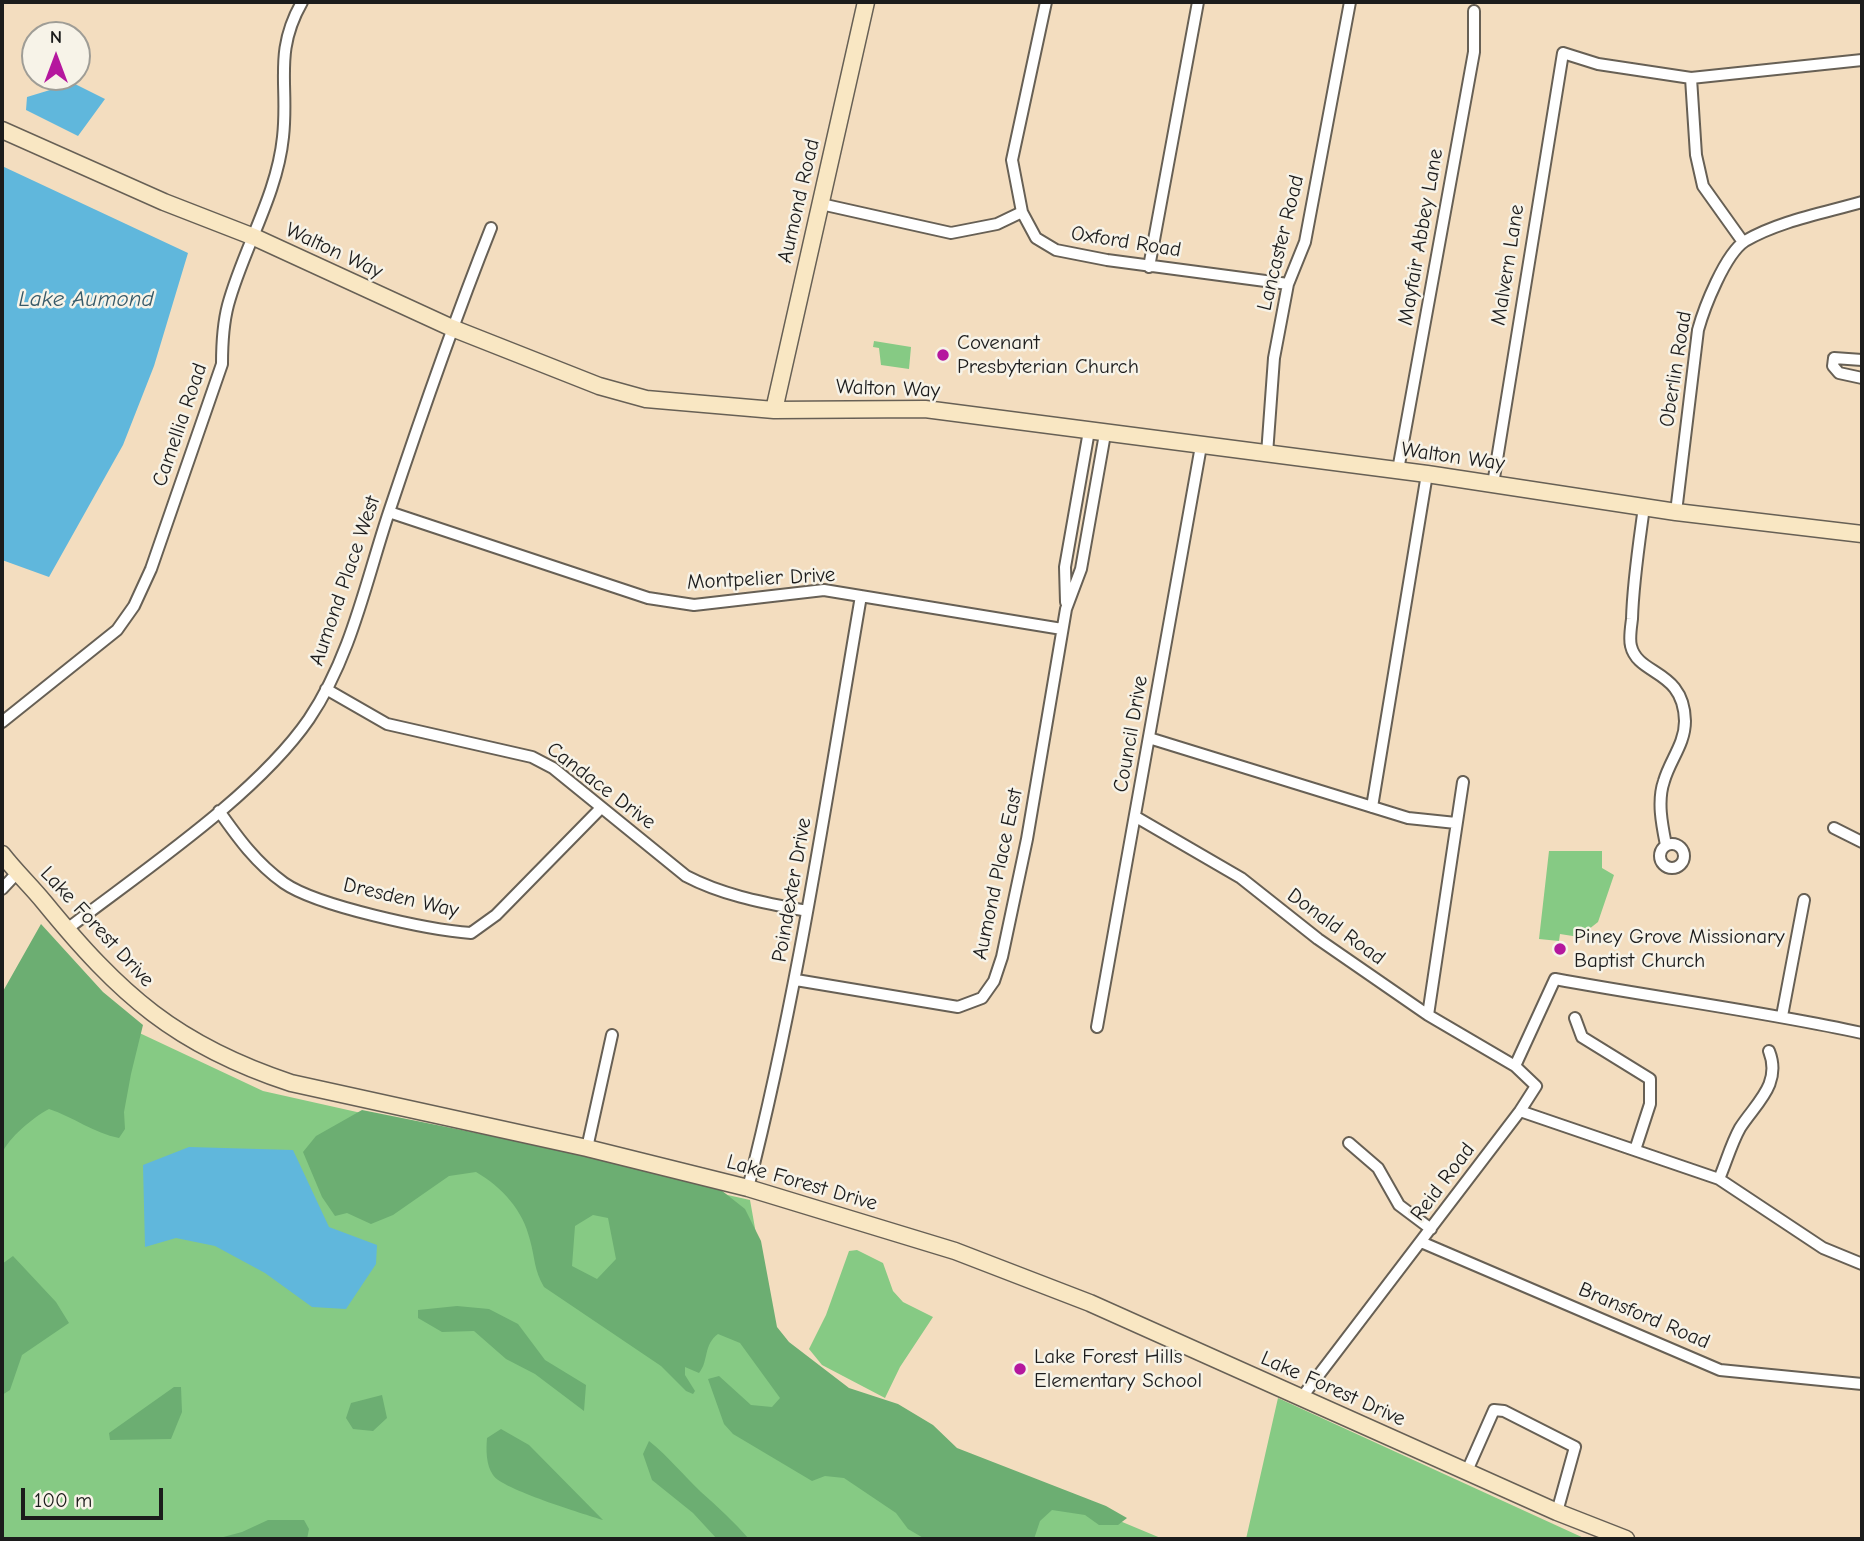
<!DOCTYPE html>
<html>
<head>
<meta charset="utf-8">
<style>
	body { margin:0 }
	#map { position:relative; width:1864px; height:1541px; overflow:hidden; background:#f3ddbf; font-family:"Comic Neue",sans-serif }
	canvas { display:block }
	.frame { position:absolute; inset:0; border:4px solid #1c1c1c; pointer-events:none }
	.north { position:absolute; left:21px; top:21px; width:70px; height:70px; box-sizing:border-box; background:#f7f3e8; border:2px solid #9f9d96; border-radius:50%; rotate:0deg; font-size:19px; font-weight:700; line-height:28px; text-align:center; color:#1c1c1c }
	.north::after { content:''; display:block; margin:auto; width:24px; height:32px; background:#b5179e; clip-path:polygon(50% 0,100% 100%,50% 72%,0 100%) }
	.scale { position:absolute; left:21px; top:1488px; width:142px; height:32px; box-sizing:border-box; border:4px solid #1c1c1c; border-top:0; padding-left:9px; font-size:21px; line-height:24px; white-space:nowrap; color:#1c1c1c; -webkit-text-stroke:5px #f7f3e8; paint-order:stroke }
</style>
</head>
<body>
<div id="map">
<canvas width="1864" height="1541"></canvas>
<div class="frame"></div>
<div class="north">N</div>
<div class="scale">100 m</div>
</div>
<script>
const ctx = document.querySelector('canvas').getContext('2d');
ctx.lineJoin = 'round';
function fill(path, color) {
  ctx.fillStyle = color;
  ctx.fill(path, 'evenodd');
}
function strokePath(path, color, width, dash) {
  ctx.strokeStyle = color;
  ctx.lineWidth = width;
  ctx.lineCap = dash ? 'butt' : 'round';
  ctx.setLineDash(dash || []);
  ctx.stroke(path);
}
function write(font, color, halo, rows, align = 'center') {
  ctx.font = font + ' "Comic Neue",sans-serif';
  ctx.lineWidth = 5;
  ctx.setLineDash([]);
  ctx.textBaseline = 'middle';
  ctx.strokeStyle = halo;
  ctx.fillStyle = color;
  for (const [text, x, y, turn = 0] of rows) {
    ctx.save();
    ctx.translate(x, y);
    ctx.rotate((+turn || 0) * Math.PI / 180);
    ctx.textAlign = isNaN(turn) ? turn : align;
    if (halo) ctx.strokeText(text, 0, 0);
    ctx.fillText(text, 0, 0);
    ctx.restore();
  }
}
fill(new Path2D(`
	M874 341 911 347 909 369 881 365 879 348 873 347Z
	M1549 851H1602V868L1614 875 1598 922 1579 937 1560 934 1559 941 1539 939Z
	M82 1006 263 1091 750 1200 782 1380 1163 1539H2V1104Z
	M857 1250 883 1263 893 1291 903 1302 933 1317 900 1367 885 1398 822 1365 809 1349 826 1315 849 1251Z
	M1278 1398 1586 1539H1246Z`), '#86ca84');
fill(new Path2D(`
	M41 924 103 992 143 1025 131 1074 124 1112 125 1129 119 1138C94 1133 73 1117 49 1109 32 1118 9 1138 2 1153V993Z
	M362 1110 626 1163 721 1190 745 1209 761 1241 777 1327 789 1342 849 1388 898 1404 933 1425 957 1448 1106 1506 1127 1518 1118 1525H1099L1085 1515 1052 1510 1040 1521 1034 1539H925L908 1529 896 1513 844 1478 825 1476 812 1481 733 1434 724 1424 708 1379 719 1376 751 1405 772 1407 780 1398 740 1343 718 1334C703 1345 709 1361 699 1373L685 1367V1375L695 1391 693 1394 686 1391 661 1366 544 1287C534 1270 535 1258 530 1240 523 1210 502 1187 476 1172L449 1176 393 1215 371 1224 347 1213 335 1216 322 1197 303 1152 316 1136ZM593 1215 608 1218 616 1259 597 1279 572 1266 575 1226Z
	M13 1256 56 1302 69 1323 22 1355 10 1390 2 1395V1264Z
	M457 1306 489 1309 518 1324 545 1360 586 1385 584 1411 535 1374 506 1359 474 1331 442 1332 418 1318V1310Z
	M174 1387H181L182 1412 171 1439 110 1440 109 1433Z
	M382 1395 387 1418 373 1431 353 1429 346 1418 351 1403Z
	M501 1429 529 1445 603 1520C584 1514 501 1489 493 1475 486 1465 486 1450 487 1438Z
	M649 1441C669 1457 683 1475 701 1492 718 1507 734 1522 749 1539H717L693 1513 652 1480 643 1454Z
	M268 1520H304L309 1529 307 1539H216L242 1532Z`), '#6cae72');
fill(new Path2D(`
	M73 83 105 99 78 136 26 110 27 97Z
	M2 166 188 253 154 366 123 445 49 577 2 560Z
	M189 1147 293 1150 329 1227 377 1245 376 1264 346 1309 312 1307 265 1273 215 1246 176 1238 145 1247 143 1165Z`), '#60b7dc');
const street = new Path2D(`
	M1046 2 1012 160 1022 212 1036 238 1056 250 1107 260 1288 284
	M1691 78 1696 155 1703 186 1743 242
	M821 204 951 233 997 224 1022 212
	M1149 267 1198 2
	M1862 360 1834 358 1833 366 1839 373 1862 378
	M1267 454 1274 358 1288 284 1305 242 1350 2
	M1398 470 1474 52V11
	M1493 484 1563 53 1598 64 1691 78 1862 60
	M1644 507C1639 544 1633 582 1632 619 1631 627 1629 639 1631 646 1638 676 1684 669 1685 721 1685 744 1670 760 1664 781 1657 801 1662 825 1666 845
	M389 512 648 598 694 605 824 590 1062 629
	M1676 512 1698 330C1704 308 1725 254 1745 241 1779 221 1824 213 1862 202
	M1066 602 1065 567 1089 431
	M326 689 387 724 532 757 553 768 686 876C724 896 766 903 807 911
	M2 722 117 630 134 606 151 569 222 364C222 344 223 324 228 305 243 249 277 196 283 137 289 84 273 53 302 2
	M1149 738 1408 818 1456 823
	M1372 807 1427 474
	M219 811C238 838 256 863 284 883 317 906 429 930 471 933L496 915 601 808
	M1136 817 1241 878 1318 939 1428 1015 1515 1066
	M1834 828 1862 842
	M1660 856a12 12 0 1 1 24 0a12 12 0 1 1-24 0Z
	M2 889 17 873
	M66 930C141 872 256 796 309 719 351 657 366 581 389 512 421 416 454 321 491 228
	M796 980 958 1007 982 998 994 981 1002 957 1027 839 1066 609 1081 569 1105 434
	M1428 1015 1463 782
	M1782 1016 1804 900
	M1575 1018 1582 1037 1650 1079V1104L1635 1150
	M1097 1027 1201 446
	M1520 1111 1719 1179 1823 1248 1862 1264
	M1349 1143 1378 1168 1399 1205 1431 1229
	M587 1148 612 1035
	M1719 1179C1726 1163 1731 1144 1740 1128 1756 1103 1782 1084 1769 1051
	M748 1188C798 993 827 794 861 596
	M1421 1242 1720 1370 1862 1384
	M1302 1397 1520 1111 1536 1086 1515 1066 1555 979C1658 998 1761 1011 1862 1033
	M1467 1471 1494 1410 1504 1411 1575 1447 1557 1512`);
const secondary = new Path2D(`
	M2 130 164 202 254 237 452 328 599 386 646 399 774 410 925 409 1427 474 1676 512 1862 534
	M774 410 866 2
	M2 854C15 871 31 886 44 902 120 995 176 1045 291 1083L587 1148 748 1188 955 1251 1090 1303 1557 1512 1626 1539`);
strokePath(street, '#676055', 14);
strokePath(secondary, '#676055', 19);
strokePath(street, '#fff', 10);
strokePath(secondary, '#f9e7c3', 16);
for (const [x, y, r, color] of [
	[943,355,7,"#b5179e"],
	[1560,949,7,"#b5179e"],
	[1020,1369,7,"#b5179e"]
]) {
  const dot = new Path2D();
  dot.arc(x, y, r, 0, 2 * Math.PI);
  ctx.fillStyle = color;
  ctx.fill(dot);
  strokePath(dot, '#f7f3e8', 2.5);
}
write('21px', '#1c1c1c', '#f7f3e8', [
	["Aumond Road",799,201,-77],
	["Mayfair Abbey Lane",1421,237,-80],
	["Oxford Road",1126,242,9],
	["Lancaster Road",1281,243,-76],
	["Walton Way",334,251,25],
	["Malvern Lane",1508,265,-81],
	["Oberlin Road",1676,369,-81],
	["Walton Way",888,389,2],
	["Camellia Road",180,425,-71],
	["Walton Way",1453,457,8],
	["Montpelier Drive",761,579,-3],
	["Aumond Place West",345,581,-71],
	["Council Drive",1131,734,-80],
	["Candace Drive",601,786,37],
	["Aumond Place East",998,874,-78],
	["Poindexter Drive",792,890,-80],
	["Dresden Way",401,898,13],
	["Lake Forest Drive",97,927,47],
	["Donald Road",1336,927,36],
	["Reid Road",1443,1182,-53],
	["Lake Forest Drive",802,1183,16],
	["Bransford Road",1644,1316,23],
	["Lake Forest Drive",1333,1389,24]
]);
write('21px', '#1c1c1c', '#f7f3e8', [
	["Covenant",957,343],
	["Presbyterian Church",957,367],
	["Piney Grove Missionary",1574,937],
	["Baptist Church",1574,961],
	["Lake Forest Hills",1034,1357],
	["Elementary School",1034,1381]
], 'left');
write('italic 23px', '#375a69', '#f7f3e8', [
	["Lake Aumond",86,299]
]);
</script>
</body>
</html>
